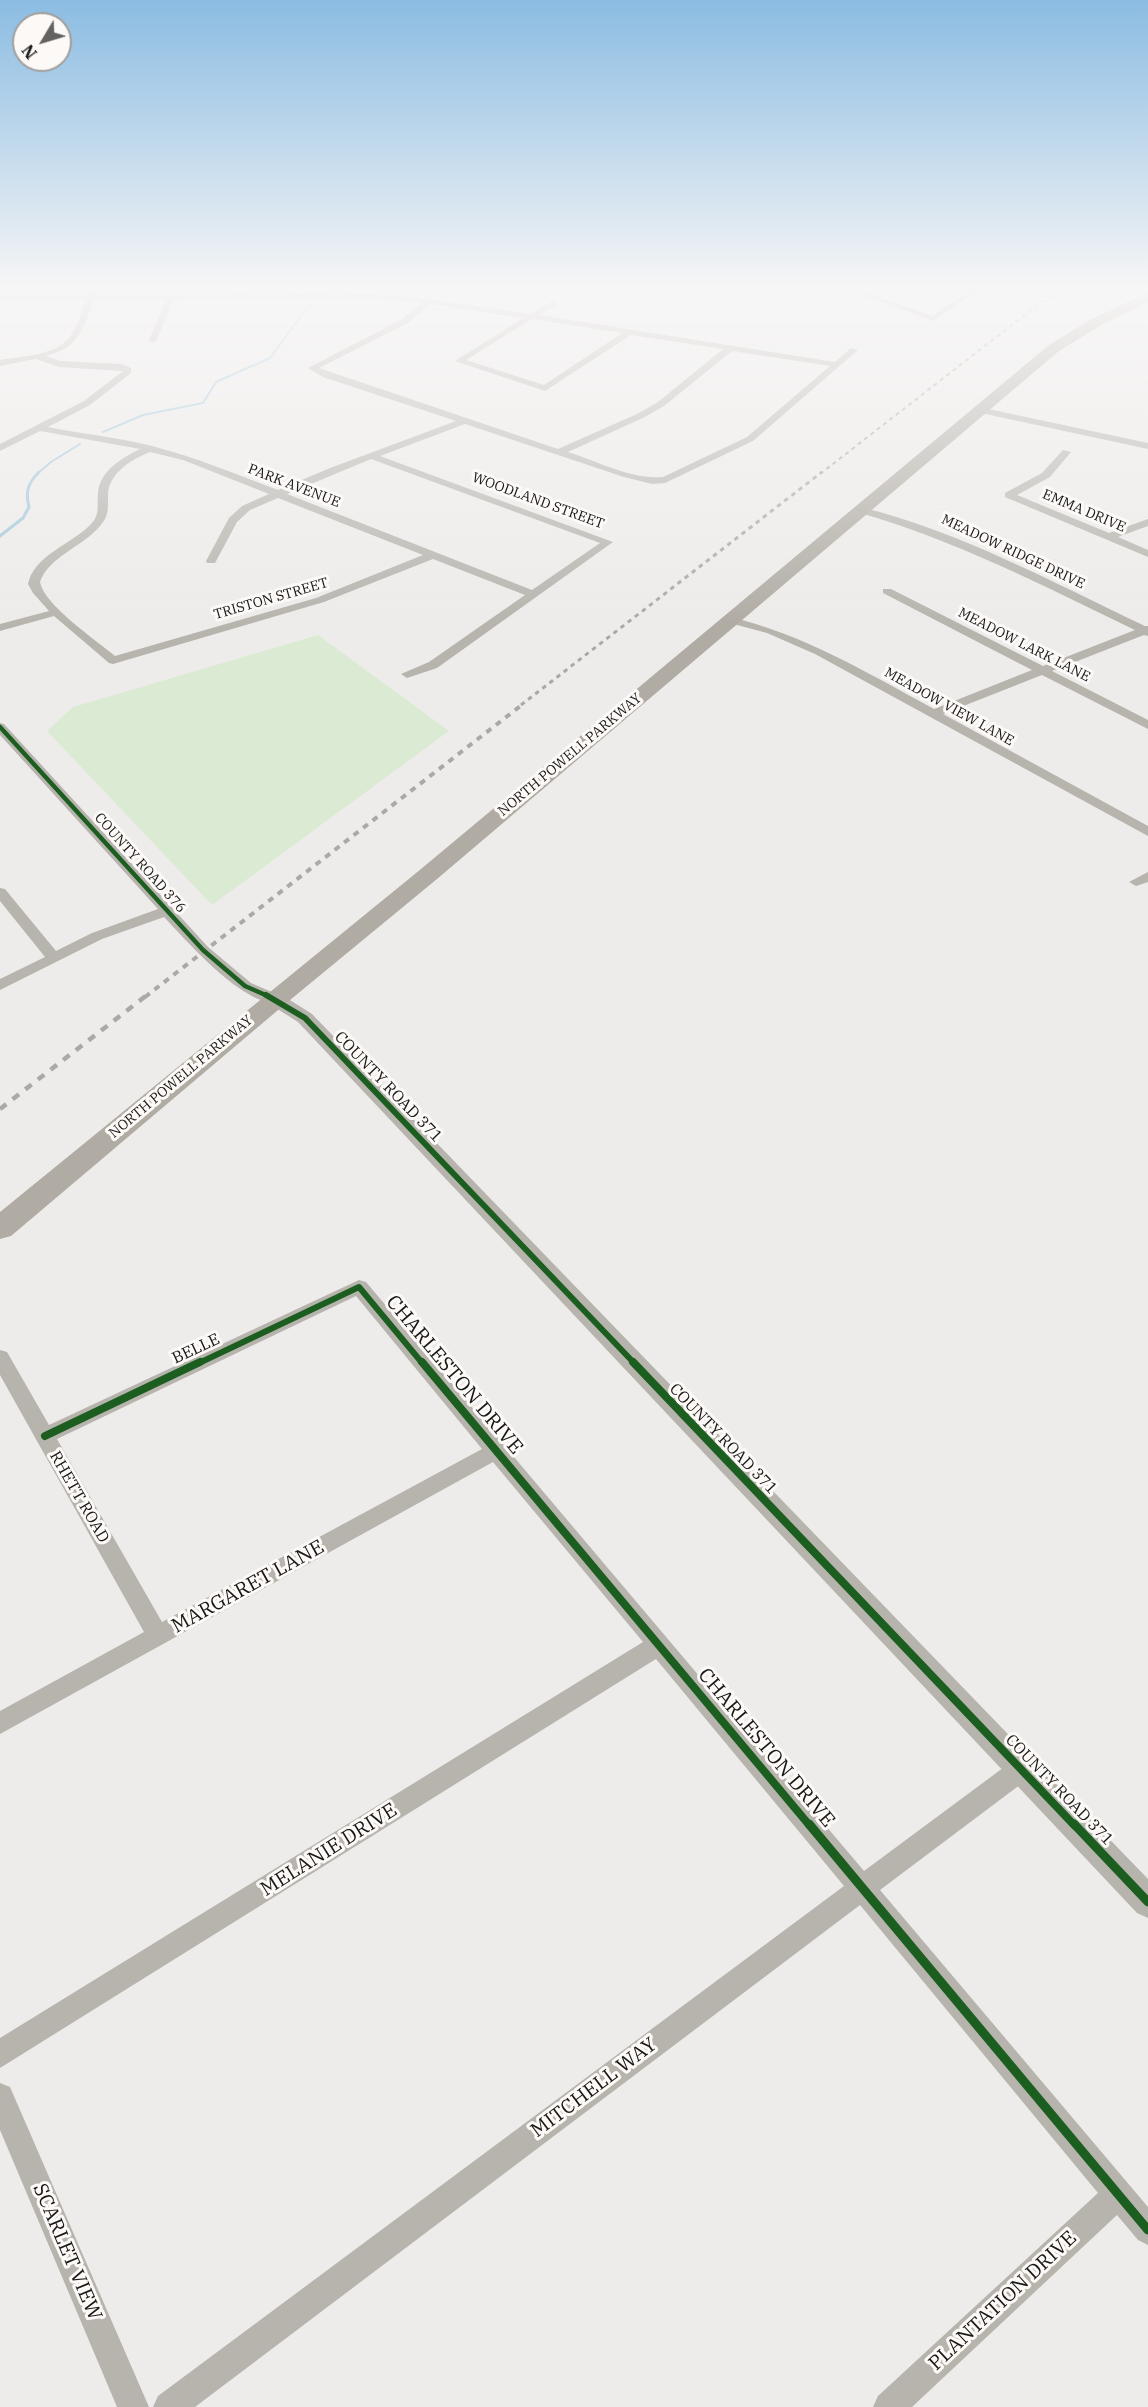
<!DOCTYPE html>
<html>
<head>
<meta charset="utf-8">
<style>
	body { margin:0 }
	#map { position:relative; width:1148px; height:2407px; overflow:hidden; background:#eeecea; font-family:"IBM Plex Serif",serif }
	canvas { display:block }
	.north { position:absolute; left:12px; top:12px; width:60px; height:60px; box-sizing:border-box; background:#fcf9f7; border:2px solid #a19f9d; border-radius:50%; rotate:232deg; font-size:16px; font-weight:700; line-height:24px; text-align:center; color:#181716 }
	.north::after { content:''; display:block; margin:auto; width:21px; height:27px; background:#636260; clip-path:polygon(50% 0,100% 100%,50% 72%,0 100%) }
</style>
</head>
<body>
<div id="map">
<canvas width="1148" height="2407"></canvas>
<div class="north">N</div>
</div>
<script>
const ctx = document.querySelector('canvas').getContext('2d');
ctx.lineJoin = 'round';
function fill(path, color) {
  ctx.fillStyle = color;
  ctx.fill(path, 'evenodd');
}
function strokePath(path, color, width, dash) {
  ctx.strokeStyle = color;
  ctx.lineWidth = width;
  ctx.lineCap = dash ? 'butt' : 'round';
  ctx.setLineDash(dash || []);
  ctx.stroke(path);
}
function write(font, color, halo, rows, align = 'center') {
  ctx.font = font + ' "IBM Plex Serif",serif';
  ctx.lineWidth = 6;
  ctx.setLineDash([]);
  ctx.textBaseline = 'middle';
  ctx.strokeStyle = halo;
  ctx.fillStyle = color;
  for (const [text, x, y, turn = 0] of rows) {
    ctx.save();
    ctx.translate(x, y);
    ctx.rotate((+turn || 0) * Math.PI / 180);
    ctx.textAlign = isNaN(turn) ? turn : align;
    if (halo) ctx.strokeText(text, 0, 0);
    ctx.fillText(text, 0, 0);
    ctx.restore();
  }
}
fill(new Path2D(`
	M318 635 449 731 212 905 47 731 73 707Z`), '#dbead3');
strokePath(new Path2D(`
	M103 432 143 415 203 403 216 382 270 358 310 304
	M37 474 51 462 80 444`), '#a1c8d9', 2);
strokePath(new Path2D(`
	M0 536 23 518 29 507C25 492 28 483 39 472`), '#a1c8d9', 3);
fill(new Path2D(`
	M90 289H98L95 295 376 294 429 299 530 314 553 301H556V305L539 315 835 362 851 348 858 350 753 441 665 483 652 484 624 477 465 424 380 456 613 542 437 668 407 678 401 674 429 662 525 595 433 559 324 602 113 664 109 663 54 616 0 631V624L49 611 33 593 28 584C34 555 72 544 91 524 100 515 97 507 98 494 99 471 122 458 140 449L40 431 0 451V444L84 401 123 371 59 367 36 359 0 366V360C21 356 53 356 68 339 77 329 81 313 86 300H0V296L88 295ZM376 298 421 303 402 319 308 368 323 377 456 421 330 468 278 490C236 474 195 457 152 446 118 437 82 434 48 427L90 405 131 373V368L122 364 60 361 46 356C79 348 83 329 94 300H166L149 340 153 343 157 340 174 299ZM430 304 523 318 455 361 545 391 631 335 723 349 658 402 639 413 558 449 319 368 408 323ZM532 319 622 333 544 385 466 360ZM732 351 830 366 747 437 663 477C632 480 597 461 568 452L645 417 664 406ZM150 452 183 460 269 494 242 506 229 518 206 561 207 563H215L237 522 250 510 278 498 423 555 316 598 115 656C96 640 44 605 40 582 49 556 83 547 100 526 109 516 108 509 108 496 108 473 131 460 150 452ZM371 459 600 543 532 590 287 494Z
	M846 289H857L932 316 971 289H980L933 321Z
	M979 407 1148 443V449L976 412V408Z
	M1063 450 1071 452 1050 477 1017 495 1109 533 1148 519V526L1118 537 1148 550V557L1005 497V493L1042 473Z
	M861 507C961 532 1052 582 1145 626H1148V636L1144 635 1052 671 1148 720V729L1042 675 943 714 1148 826V836L815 654 767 633 726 622 724 620 730 617C805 635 866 672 934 709L1032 670 883 593V589H891L1043 666 1135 630C1044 586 955 540 857 512L856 510Z
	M0 723 4 724 208 947 251 983 281 996 283 999 281 1002C247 1011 185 939 164 917L102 939 0 990V979L45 957 0 901V888L5 889 56 951 92 933 158 909 0 735Z
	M1148 872V882L1136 886 1129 882Z
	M359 1280 366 1282 864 1871 1011 1762 1020 1759 1029 1762 1032 1770 1029 1778 880 1890 1148 2207V2245L1138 2240 1117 2215 912 2407H873L878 2396 1098 2193 860 1905 195 2407H153L158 2396 844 1886 656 1659 0 2068V2038L643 1642 493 1462 0 1734V1711L144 1632 0 1375V1350L7 1352 49 1425ZM356 1296 482 1449 162 1622 57 1439Z
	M0 2083 10 2087 149 2407H117L0 2130Z`), '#b7b4ae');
fill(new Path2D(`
	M275 993 282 995 312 1014 1148 1879V1918L1137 1913 298 1022 268 1003 265 999 268 995Z`), '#b7b4ae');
fill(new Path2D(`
	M1148 293V302L1103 324 1059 351 437 879 284 1005 11 1236 0 1239V1212L421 869 1049 345 1093 318Z`), '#b0aca4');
strokePath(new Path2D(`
	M820 474 1035 307 1065 289`), '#aba9a5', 2, [4, 4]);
strokePath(new Path2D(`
	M521 705 822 472`), '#aba9a5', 3, [4.5, 4.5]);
strokePath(new Path2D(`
	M145 997 523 704`), '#aba9a5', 4, [6, 6]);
strokePath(new Path2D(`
	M0 1109 147 995`), '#aba9a5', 4.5, [8, 8]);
strokePath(new Path2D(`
	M0 727 203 950 245 986 270 997`), '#1b5e20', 4.5);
strokePath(new Path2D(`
	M266 995 305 1018 635 1364
	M197 1364 359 1287 423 1364`), '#1b5e20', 6);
strokePath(new Path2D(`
	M422 1362 810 1826
	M633 1362 1075 1826
	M45 1436 200 1362`), '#1b5e20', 8);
strokePath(new Path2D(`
	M809 1824 1148 2230
	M1074 1824 1148 1902`), '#1b5e20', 9);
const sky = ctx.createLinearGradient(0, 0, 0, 626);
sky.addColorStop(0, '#8bbce2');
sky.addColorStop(0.46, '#f7f6f6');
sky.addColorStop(1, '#f7f6f600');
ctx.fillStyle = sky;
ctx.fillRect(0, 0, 1148, 626);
write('14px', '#181716', '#fcf9f7', [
	["PARK AVENUE",294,486,21],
	["WOODLAND STREET",538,501,20],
	["EMMA DRIVE",1084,511,23],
	["MEADOW RIDGE DRIVE",1013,552,25],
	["TRISTON STREET",271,599,-16],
	["MEADOW LARK LANE",1024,645,27],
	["MEADOW VIEW LANE",949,707,29],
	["NORTH POWELL PARKWAY",570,755,-40],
	["COUNTY ROAD 376",140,863,48],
	["NORTH POWELL PARKWAY",181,1077,-40]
]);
write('16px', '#181716', '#fcf9f7', [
	["COUNTY ROAD 371",388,1087,46],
	["BELLE",196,1349,-25],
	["COUNTY ROAD 371",723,1439,46],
	["RHETT ROAD",79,1497,60],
	["COUNTY ROAD 371",1059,1790,46]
]);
write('20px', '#181716', '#fcf9f7', [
	["CHARLESTON DRIVE",454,1375,50],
	["MARGARET LANE",248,1587,-29],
	["CHARLESTON DRIVE",766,1748,50],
	["MELANIE DRIVE",329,1850,-32],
	["MITCHELL WAY",594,2088,-37],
	["SCARLET VIEW",67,2252,67],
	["PLANTATION DRIVE",1003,2301,-43]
]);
</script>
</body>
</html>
